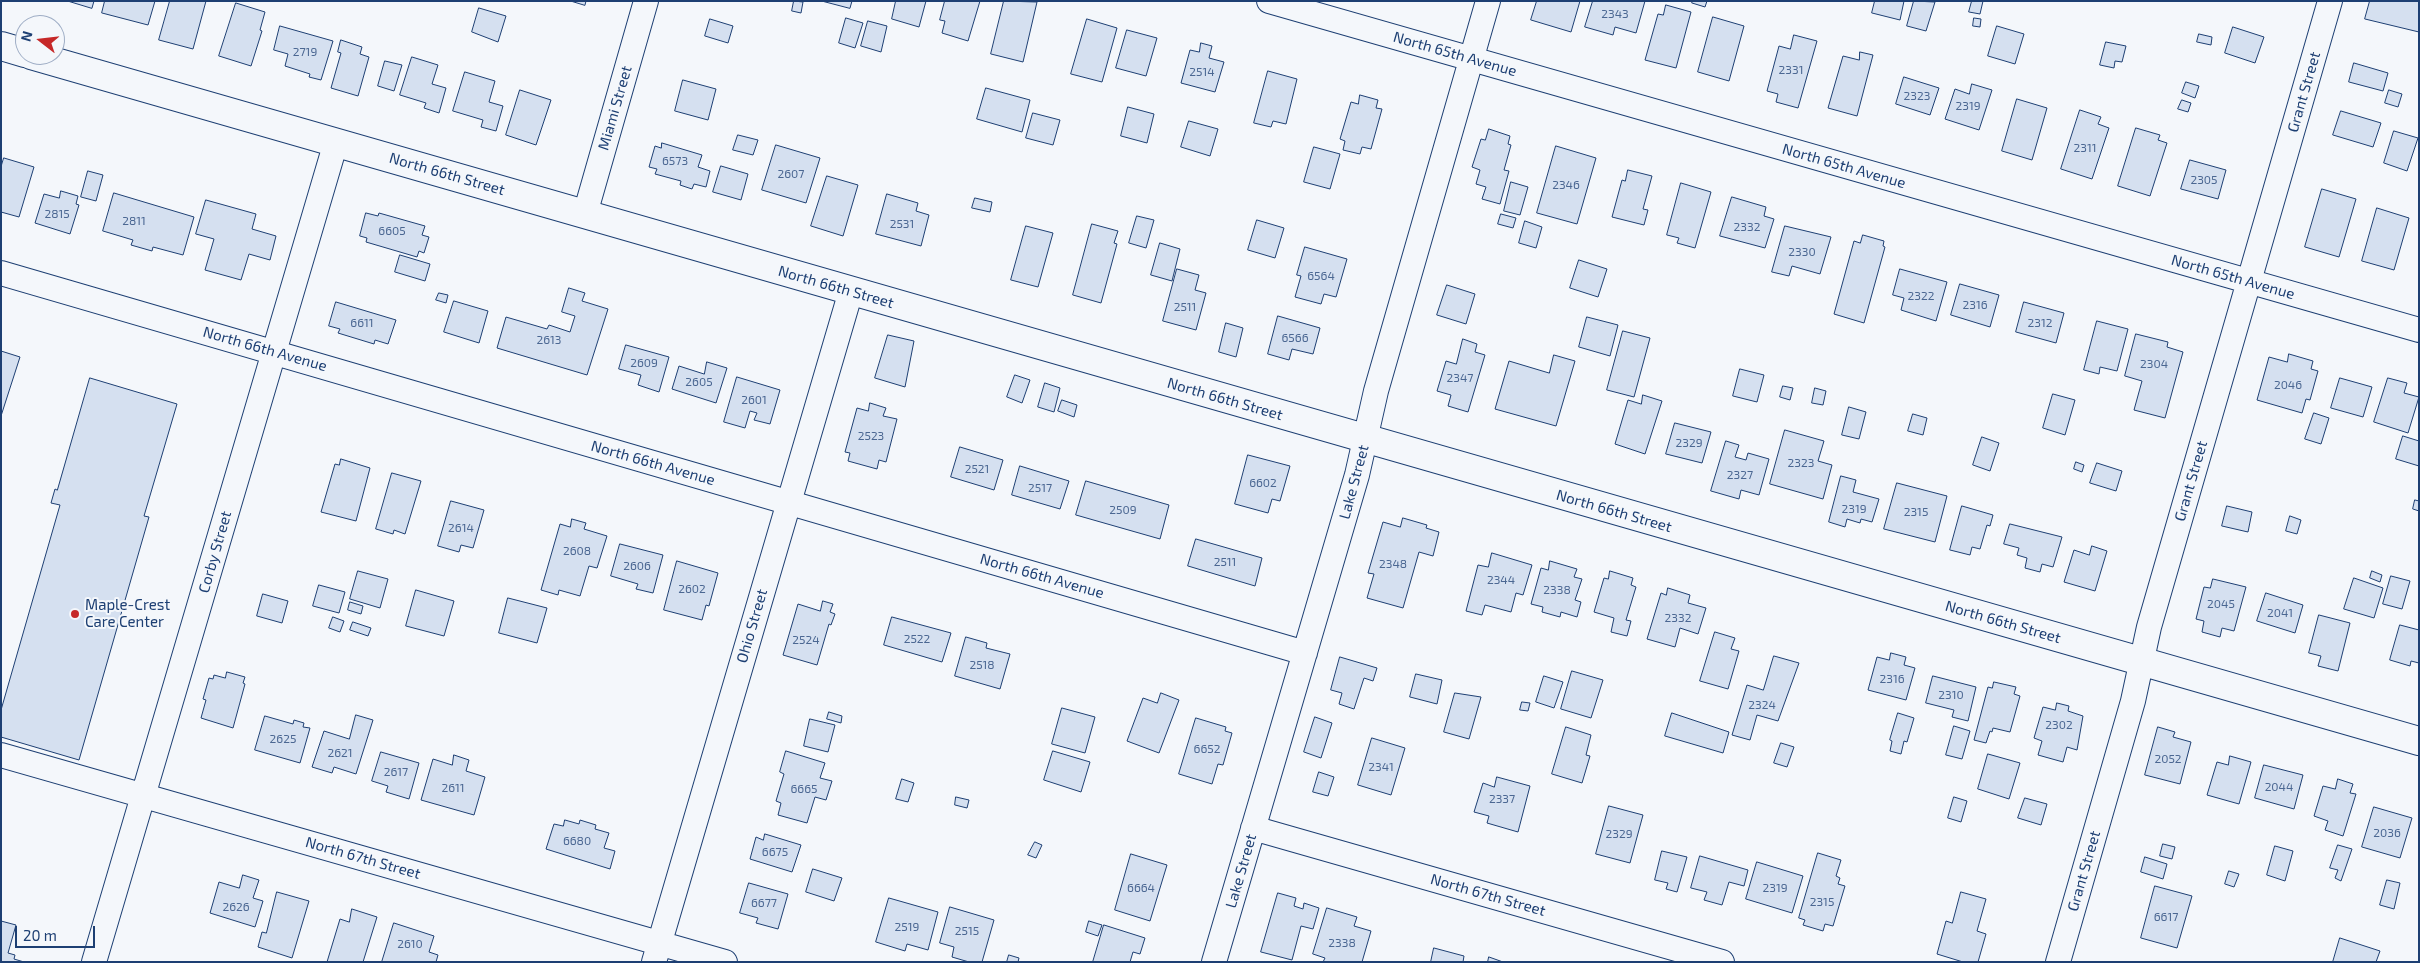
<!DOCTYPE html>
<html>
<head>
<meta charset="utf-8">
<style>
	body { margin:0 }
	#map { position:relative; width:2420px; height:963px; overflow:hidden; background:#f4f7fb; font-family:"Exo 2",sans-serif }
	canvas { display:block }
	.frame { position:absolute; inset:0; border:2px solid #1d3f73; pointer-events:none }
	.north { position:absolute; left:15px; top:15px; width:50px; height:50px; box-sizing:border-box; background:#f4f7fb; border:1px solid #9eadc5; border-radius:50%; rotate:286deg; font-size:14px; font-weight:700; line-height:20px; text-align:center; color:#1d3f73 }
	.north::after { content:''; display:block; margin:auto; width:18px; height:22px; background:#c62828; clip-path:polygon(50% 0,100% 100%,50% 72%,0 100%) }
	.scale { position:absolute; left:15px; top:926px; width:80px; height:22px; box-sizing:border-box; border:2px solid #1d3f73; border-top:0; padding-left:6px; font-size:15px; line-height:18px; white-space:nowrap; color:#1d3f73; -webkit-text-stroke:4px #f4f7fb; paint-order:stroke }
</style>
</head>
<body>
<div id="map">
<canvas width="2420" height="963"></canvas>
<div class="frame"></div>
<div class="north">N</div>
<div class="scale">20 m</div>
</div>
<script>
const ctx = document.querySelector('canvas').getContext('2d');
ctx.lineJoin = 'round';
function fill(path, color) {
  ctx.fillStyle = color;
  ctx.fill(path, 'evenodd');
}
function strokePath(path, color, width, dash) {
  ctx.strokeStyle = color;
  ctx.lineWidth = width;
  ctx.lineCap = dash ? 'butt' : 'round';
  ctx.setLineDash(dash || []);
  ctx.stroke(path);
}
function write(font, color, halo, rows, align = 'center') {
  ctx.font = font + ' "Exo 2",sans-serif';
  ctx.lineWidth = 4;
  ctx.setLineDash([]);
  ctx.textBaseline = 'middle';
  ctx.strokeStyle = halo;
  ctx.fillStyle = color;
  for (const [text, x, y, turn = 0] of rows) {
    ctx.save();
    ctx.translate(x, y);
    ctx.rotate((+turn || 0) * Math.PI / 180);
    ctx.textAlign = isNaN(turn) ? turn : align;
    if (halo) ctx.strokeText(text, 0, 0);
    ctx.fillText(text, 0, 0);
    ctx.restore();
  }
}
const building = new Path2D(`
	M68 1H94L92 8Z
	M105 1H155L148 25 102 13Z
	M170 1H206L193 49 159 40Z
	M571 1H586L585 5Z
	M794 1 803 2 801 13 792 11Z
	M822 1H852L850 8Z
	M896 1H926L919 27 892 19Z
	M945 1H980L968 41 942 33 945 21 940 20Z
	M1004 1 1037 2 1023 62 991 54Z
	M1537 1H1580L1571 32 1531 20Z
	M1593 1H1645L1636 33 1615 27 1613 35 1585 27Z
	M1693 1H1707L1705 7 1692 3Z
	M1875 1H1904L1900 20 1872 13Z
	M1914 1 1935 2 1926 31 1907 26Z
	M1972 1H1983L1980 14 1969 12Z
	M2370 1H2419V32L2365 19Z
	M236 3 265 12 260 30 262 31 251 66 219 56Z
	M1666 5 1691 12 1676 68 1645 60 1658 14 1663 15Z
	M479 8 506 16 498 42 472 32Z
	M1713 17 1744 26 1729 81 1698 72Z
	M846 18 863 23 855 48 839 43Z
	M1974 18 1981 19 1980 27 1973 26Z
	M710 19 733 26 728 43 705 36Z
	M1087 19 1117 28 1102 82 1071 74Z
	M868 21 887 26 881 52 861 46Z
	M280 26 333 41 321 80 309 77 310 74 285 66 288 54 274 50Z
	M1997 26 2024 34 2015 64 1988 56Z
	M2233 27 2264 37 2255 63 2225 53Z
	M1127 30 1157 38 1146 76 1116 68Z
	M2199 34 2212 37 2211 45 2197 42Z
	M1794 35 1817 41 1798 108 1776 102 1778 94 1767 91 1779 46 1790 49Z
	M341 40 362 47 360 54 369 57 358 96 331 88 341 53 338 52Z
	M2106 42 2126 46 2122 62 2115 61 2114 68 2100 65Z
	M1201 43 1212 46 1209 58 1224 62 1215 92 1181 83 1190 50 1199 52Z
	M1860 52 1873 55 1857 116 1828 108 1843 56 1859 60Z
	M412 57 438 65 432 84 446 88 439 113 424 108 426 103 400 95Z
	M385 61 402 65 394 91 378 86Z
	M2354 63 2388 73 2383 91 2349 82Z
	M1268 71 1297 79 1286 124 1273 121 1271 127 1254 123Z
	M465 72 495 81 489 102 503 106 496 131 481 127 483 120 453 111Z
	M1904 77 1939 88 1930 115 1896 104Z
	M683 80 716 89 708 120 675 111Z
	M2186 82 2199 86 2195 98 2182 93Z
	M1972 84 1992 90 1979 130 1945 119 1955 89 1969 94Z
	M986 88 1030 100 1022 132 977 119Z
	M520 90 551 100 536 145 506 135Z
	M2389 90 2402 94 2398 107 2385 103Z
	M1360 95 1378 100 1376 108 1382 109 1371 149 1362 147 1360 154 1343 150 1345 141 1340 139 1351 102 1358 104Z
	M2017 99 2047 108 2032 160 2002 151Z
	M2182 100 2191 103 2188 112 2178 109Z
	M1128 107 1154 114 1147 143 1121 136Z
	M2080 110 2101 117 2098 124 2109 128 2092 179 2061 169Z
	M2341 111 2381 123 2373 147 2333 135Z
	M1033 113 1060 120 1053 145 1026 138Z
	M1189 121 1218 129 1210 156 1181 147Z
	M2136 128 2160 135 2158 140 2167 143 2150 196 2118 186Z
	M1489 129 1510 136 1508 144 1511 145 1504 170 1509 171 1500 204 1482 199 1486 187 1476 184 1480 170 1472 167 1481 139 1485 140Z
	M2394 131 2418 138 2407 171 2384 163Z
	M738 135 758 140 753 155 733 150Z
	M662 143 702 155 698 167 710 171 706 187 694 184 692 189 680 185 681 181 655 174 657 169 649 167 655 146 661 148Z
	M776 145 820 158 806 203 762 190Z
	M1556 146 1596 158 1577 224 1537 213Z
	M1314 147 1340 154 1330 189 1304 182Z
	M4 158 34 167 19 217 1 212V167Z
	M2190 160 2226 170 2218 199 2181 189Z
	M721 166 748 174 741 200 713 192Z
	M1628 170 1652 176 1643 209 1648 210 1644 225 1612 217 1622 180 1625 181Z
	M88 171 103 175 96 201 81 197Z
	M827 176 858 185 843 236 811 226Z
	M1511 182 1528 187 1520 215 1504 211Z
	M1681 183 1711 192 1695 248 1677 243 1679 238 1667 235Z
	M2322 189 2356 199 2339 257 2305 247Z
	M61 191 78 196 76 204 79 205 70 234 35 223 44 194 59 198Z
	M114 193 194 217 183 255 153 247 152 251 131 245 133 240 103 231Z
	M887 194 918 203 916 211 929 215 921 246 876 234Z
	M1732 197 1766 207 1764 216 1774 219 1765 248 1720 236Z
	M975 198 992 202 990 212 972 208Z
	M206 200 256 214 252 229 276 236 270 260 249 254 241 280 205 270 214 239 196 234Z
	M2377 208 2409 218 2394 270 2362 261Z
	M366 213 378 216 379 213 425 226 422 235 429 237 424 253 419 251 417 257 366 242 367 238 360 236Z
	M1501 214 1516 218 1513 228 1498 224Z
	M1137 216 1154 220 1146 248 1129 243Z
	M1257 220 1284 228 1275 258 1248 250Z
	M1525 221 1542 227 1536 248 1519 243Z
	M1092 224 1118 231 1114 243 1117 244 1101 303 1073 295Z
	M1026 226 1053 233 1038 287 1011 280Z
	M1785 226 1831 237 1820 274 1792 266 1789 276 1772 272Z
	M1863 235 1884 241 1883 246 1885 247 1864 323 1834 314 1854 241 1860 243Z
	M1160 243 1180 249 1172 281 1151 275Z
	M1305 247 1347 259 1336 297 1324 294 1321 304 1295 297 1301 276 1297 275Z
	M400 255 430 264 425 281 395 272Z
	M1579 260 1607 269 1598 297 1570 288Z
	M1177 269 1199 275 1195 290 1206 293 1196 330 1163 321Z
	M1900 269 1947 282 1936 321 1901 310 1904 298 1893 295Z
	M1960 284 1999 295 1990 327 1951 315Z
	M1447 285 1475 294 1466 324 1437 315Z
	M569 288 585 293 582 301 608 309 587 375 497 348 506 317 547 329 549 325 570 332 575 316 562 312Z
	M439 293 448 295 446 303 436 300Z
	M454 301 488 311 479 343 444 332Z
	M336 302 396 320 388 344 375 340 374 344 338 333 340 329 329 326Z
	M2024 302 2064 313 2056 343 2016 332Z
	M1278 316 1320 328 1313 354 1292 349 1289 360 1268 354Z
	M1587 317 1618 325 1610 356 1579 347Z
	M2097 321 2128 329 2117 371 2100 367 2099 374 2084 370Z
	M1226 323 1243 328 1236 357 1219 352Z
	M1623 331 1650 338 1634 397 1607 390Z
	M2136 334 2168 342 2167 347 2183 352 2165 418 2134 410 2142 381 2125 376Z
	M888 335 914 341 905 387 875 378Z
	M1463 339 1477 344 1475 352 1485 355 1468 412 1448 406 1451 395 1437 391 1446 361 1456 364Z
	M626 345 669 357 659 392 638 385 641 375 619 369Z
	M1 351 20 357 1 416Z
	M2289 354 2313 361 2311 369 2318 371 2310 400 2306 399 2302 413 2257 400 2269 357 2287 362Z
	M1554 355 1575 361 1556 426 1495 409 1509 361 1549 373Z
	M707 362 727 368 716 403 672 389 679 366 704 374Z
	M1740 369 1764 375 1757 402 1733 396Z
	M1015 375 1030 380 1022 403 1007 397Z
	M737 377 780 390 770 424 754 420 757 413 750 411 745 428 724 422Z
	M90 378 177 404 144 516 149 517 79 760 1 737V710L60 505 51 503 55 489 57 490Z
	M2340 378 2372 387 2363 417 2331 408Z
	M2388 378 2407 383 2404 393 2419 397 2408 433 2374 422Z
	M1045 383 1060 388 1054 412 1038 407Z
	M1783 386 1793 388 1790 400 1780 397Z
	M1815 388 1826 391 1823 405 1812 403Z
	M2053 394 2075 400 2065 435 2043 428Z
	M1643 395 1662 401 1645 454 1615 444 1628 400 1641 404Z
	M1062 400 1077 405 1074 417 1058 411Z
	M870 403 886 408 883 416 897 419 886 462 879 460 877 469 848 461 850 453 845 452 857 408 868 411Z
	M1849 407 1866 412 1859 439 1842 435Z
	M2314 413 2329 418 2321 444 2305 439Z
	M1913 414 1927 418 1923 435 1908 431Z
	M1675 423 1711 432 1702 463 1666 454Z
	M1785 430 1824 441 1818 461 1832 465 1823 499 1770 484Z
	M2403 436 2419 441V466L2396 459Z
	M1982 437 1999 443 1990 471 1973 465Z
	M1726 441 1739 445 1735 457 1746 460 1748 453 1769 459 1759 495 1741 490 1739 499 1711 491Z
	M960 447 1003 460 994 490 951 477Z
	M1248 455 1290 466 1280 501 1272 499 1268 513 1235 504Z
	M341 459 370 468 356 521 321 512 335 464 339 465Z
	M2076 462 2084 465 2082 472 2074 469Z
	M2097 463 2122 471 2116 491 2090 483Z
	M1020 466 1069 481 1060 509 1012 495Z
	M392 473 421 481 405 534 394 530 393 534 376 529Z
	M1841 476 1856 480 1853 492 1879 499 1872 522 1861 519 1860 523 1847 519 1845 527 1829 522Z
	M1086 481 1169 505 1160 539 1076 515Z
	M1897 483 1947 496 1935 542 1884 529Z
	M2415 500 2419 501V511L2413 509Z
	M451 501 484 510 473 548 461 545 459 552 438 546Z
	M1962 506 1993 515 1990 526 1987 525 1980 549 1972 547 1970 555 1950 550Z
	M2227 506 2252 512 2248 532 2222 526Z
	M2290 516 2301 520 2297 534 2286 531Z
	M1403 518 1427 525 1426 528 1439 532 1433 556 1419 552 1403 608 1367 598 1374 574 1368 573 1383 522 1400 527Z
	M572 519 586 523 584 529 607 536 597 568 589 566 580 596 559 590 558 595 541 590 560 524 570 527Z
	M2010 524 2062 537 2053 567 2042 564 2040 572 2025 568 2027 558 2017 555 2019 548 2004 544Z
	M1196 539 1262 558 1255 586 1188 566Z
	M620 544 663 555 653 593 636 589 638 584 611 576Z
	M2092 546 2107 551 2095 591 2064 582 2074 550 2089 555Z
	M1492 553 1532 565 1523 595 1516 593 1511 612 1485 605 1482 615 1466 611 1478 565 1488 567Z
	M677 561 718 573 709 606 706 605 702 620 664 610Z
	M1550 561 1577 569 1574 577 1582 579 1575 600 1581 602 1577 617 1561 612 1560 617 1542 612 1543 607 1531 604 1541 568 1548 570Z
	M358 571 388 579 380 608 350 599Z
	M1610 571 1633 578 1631 585 1636 587 1626 620 1631 621 1627 636 1611 632 1614 618 1594 612 1604 578 1608 579Z
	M2372 571 2382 575 2380 582 2370 578Z
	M2391 576 2410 581 2402 609 2383 604Z
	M2354 578 2383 588 2374 618 2344 609Z
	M2213 579 2246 587 2234 631 2222 628 2220 637 2202 632 2204 621 2196 619 2204 587 2210 588Z
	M319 585 345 592 339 613 313 606Z
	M1668 588 1690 595 1688 603 1706 608 1698 634 1680 628 1675 647 1647 639 1661 593 1666 595Z
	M416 590 454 601 444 636 406 626Z
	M2266 593 2303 605 2295 633 2257 621Z
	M263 594 288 601 282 623 257 616Z
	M508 598 547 608 537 643 499 633Z
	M823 601 833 604 830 612 835 614 831 625 829 624 817 665 783 655 798 604 820 611Z
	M350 602 363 606 361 614 348 610Z
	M2319 615 2350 623 2338 671 2318 666 2321 656 2309 653Z
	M333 617 344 621 340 632 329 628Z
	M892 617 951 633 942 662 884 645Z
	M353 622 371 628 368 636 350 630Z
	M2400 625 2419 630V663L2411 661 2410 666 2390 660Z
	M1715 632 1735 638 1731 649 1739 651 1728 689 1700 681Z
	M966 637 987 643 986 648 1010 654 1000 689 955 676Z
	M1891 653 1906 657 1904 665 1915 668 1906 700 1868 690 1877 657 1889 660Z
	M1774 656 1799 663 1778 721 1757 715 1750 740 1732 735 1747 685 1763 690Z
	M1340 657 1377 668 1373 681 1364 678 1354 709 1339 704 1342 693 1331 690Z
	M1572 671 1603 680 1591 718 1561 709Z
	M227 672 245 677 243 683 245 684 233 728 201 718 206 700 203 699 209 678 213 679 214 675 225 678Z
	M1416 674 1442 680 1437 704 1410 697Z
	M1544 676 1563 682 1554 708 1536 702Z
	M1933 676 1976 687 1968 721 1952 717 1954 710 1926 703Z
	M1994 682 2016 687 2014 694 2020 696 2010 732 1993 728 1992 732 1990 731 1986 743 1974 740 1988 687 1992 688Z
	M1161 693 1179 700 1159 753 1127 741 1143 698 1157 703Z
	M1455 693 1481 697 1469 739 1444 732Z
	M1522 702 1530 703 1528 711 1520 710Z
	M2057 703 2069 706 2068 711 2083 716 2077 750 2067 747 2063 762 2038 755 2042 741 2034 738 2043 707 2055 710Z
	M1062 708 1095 717 1085 753 1052 744Z
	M829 712 842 716 841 723 827 719Z
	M1672 713 1729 732 1723 753 1665 736Z
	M1898 713 1914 718 1907 742 1904 741 1901 754 1890 751 1892 741 1890 740Z
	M356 715 373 720 356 774 334 767 332 773 312 767 324 731 349 739Z
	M265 716 293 724 294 720 304 723 303 727 310 728 300 763 255 750Z
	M1315 717 1332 723 1321 758 1304 752Z
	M1196 718 1226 727 1225 731 1232 733 1223 765 1218 764 1212 784 1179 774Z
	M810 719 835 725 828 752 804 746Z
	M1954 726 1970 731 1962 759 1946 755Z
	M1566 727 1591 735 1586 755 1590 756 1582 783 1552 774Z
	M2158 727 2175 732 2173 737 2191 742 2180 784 2145 775Z
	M1372 738 1405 748 1391 795 1358 785Z
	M1781 743 1794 747 1787 767 1774 763Z
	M786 751 825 763 820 778 832 781 826 800 815 797 807 823 778 815 781 803 776 801 784 774 780 772Z
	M1053 751 1090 762 1081 792 1044 780Z
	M381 752 419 763 409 799 386 792 388 786 372 781Z
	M1988 754 2020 763 2009 799 1978 789Z
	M454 755 469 760 466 771 485 777 474 815 421 800 433 759 452 765Z
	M2230 756 2251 762 2239 804 2207 795 2217 762 2228 765Z
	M2264 765 2303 775 2294 809 2255 798Z
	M1319 772 1334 777 1328 796 1313 792Z
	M1497 777 1530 786 1518 832 1487 823 1489 816 1474 812 1483 783 1494 787Z
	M902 779 914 783 908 802 896 799Z
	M2338 779 2353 784 2350 793 2356 794 2343 836 2325 830 2328 821 2314 816 2323 786 2335 789Z
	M956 797 969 800 967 808 955 805Z
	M1954 797 1967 801 1961 822 1948 818Z
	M2025 798 2047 804 2041 825 2018 818Z
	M1609 806 1643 815 1630 863 1596 854Z
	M2374 807 2412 818 2400 858 2362 847Z
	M565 820 579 824 580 820 596 825 595 829 609 833 604 848 615 851 610 869 546 849 554 824 563 826Z
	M765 834 801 845 792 872 750 859 756 837 763 840Z
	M1035 842 1042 845 1036 858 1028 855Z
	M2163 844 2175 847 2172 859 2160 856Z
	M2338 845 2352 849 2341 881 2335 878 2338 870 2330 868Z
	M2275 846 2293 851 2285 881 2267 875Z
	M1662 851 1687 857 1677 892 1666 889 1668 883 1655 880Z
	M1818 853 1841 860 1836 876 1840 878 1838 884 1845 886 1833 926 1825 924 1823 931 1803 925 1805 920 1799 918Z
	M1131 854 1167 865 1150 921 1115 910Z
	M1700 856 1748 870 1744 886 1729 882 1722 905 1704 900 1707 892 1691 888Z
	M2145 857 2167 864 2163 879 2141 872Z
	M1757 862 1803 876 1792 913 1746 899Z
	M813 869 842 878 834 901 806 892Z
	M2229 871 2239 874 2234 887 2225 884Z
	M243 875 259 880 253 898 263 901 255 927 210 913 219 882 239 888Z
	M2387 880 2400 883 2394 909 2380 905Z
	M749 883 788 894 778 929 756 923 758 918 740 913Z
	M2155 886 2192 896 2177 948 2141 938Z
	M277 892 309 901 292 958 258 947 262 932 266 933Z
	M1961 892 1986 899 1977 931 1986 934 1978 962H1963L1937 954 1946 921 1952 923Z
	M1278 893 1296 898 1294 906 1303 909 1304 903 1319 908 1313 929 1301 926 1292 960 1261 952Z
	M889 898 938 912 928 950 907 944 905 951 876 942Z
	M950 907 994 920 982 962H969L952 957 954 947 940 943Z
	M1327 908 1357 917 1354 926 1371 931 1362 962H1323L1325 958 1313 954Z
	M352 909 377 917 363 962H327L340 919 349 922Z
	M1 921 16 925 8 953 15 955 14 959 24 962H1Z
	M1089 921 1102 925 1098 936 1086 932Z
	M394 923 434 936 429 952 438 955 436 962H382Z
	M1104 925 1145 938 1140 954 1133 952 1130 962H1093Z
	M2340 938 2380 951 2376 962H2333Z
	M1434 948 1464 956 1463 962H1431Z
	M1009 955 1019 958 1018 962H1007Z
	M1489 957 1503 962H1488Z`);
fill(building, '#d5e0f0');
strokePath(building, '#1d3f73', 1);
const minor = new Path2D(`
	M1269 1 2419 330
	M585 214 646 1
	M1 273 1305 653
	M1 755 725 962
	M1253 828 1722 962
	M94 962 336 142
	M654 962 851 291
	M1214 962 1357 475 1376 391 1488 1
	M2058 962 2133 701 2149 627 2330 1`);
const tertiary = new Path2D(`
	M1 46 25 53
	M31 55 2419 741`);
strokePath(minor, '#1d3f73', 26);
strokePath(tertiary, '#1d3f73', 30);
strokePath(minor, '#f4f7fb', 24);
strokePath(tertiary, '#f4f7fb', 28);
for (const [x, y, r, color] of [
	[75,614,5,"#c62828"]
]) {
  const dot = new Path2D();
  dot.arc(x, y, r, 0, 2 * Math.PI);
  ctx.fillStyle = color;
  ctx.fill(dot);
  strokePath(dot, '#f4f7fb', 2);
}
write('12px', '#4b6792', null, [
	["2343",1615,14],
	["2719",305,52],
	["2331",1791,70],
	["2514",1202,72],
	["2323",1917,96],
	["2319",1968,106],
	["2311",2085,148],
	["6573",675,161],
	["2607",791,174],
	["2305",2204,180],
	["2346",1566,185],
	["2815",57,214],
	["2811",134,221],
	["2531",902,224],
	["2332",1747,227],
	["6605",392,231],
	["2330",1802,252],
	["6564",1321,276],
	["2322",1921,296],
	["2316",1975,305],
	["2511",1185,307],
	["6611",362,323],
	["2312",2040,323],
	["6566",1295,338],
	["2613",549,340],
	["2609",644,363],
	["2304",2154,364],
	["2347",1460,378],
	["2605",699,382],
	["2046",2288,385],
	["2601",754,400],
	["2523",871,436],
	["2329",1689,443],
	["2323",1801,463],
	["2521",977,469],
	["2327",1740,475],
	["6602",1263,483],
	["2517",1040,488],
	["2319",1854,509],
	["2509",1123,510],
	["2315",1916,512],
	["2614",461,528],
	["2608",577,551],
	["2511",1225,562],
	["2348",1393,564],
	["2606",637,566],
	["2344",1501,580],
	["2602",692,589],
	["2338",1557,590],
	["2045",2221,604],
	["2041",2280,613],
	["2332",1678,618],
	["2522",917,639],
	["2524",806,640],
	["2518",982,665],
	["2316",1892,679],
	["2310",1951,695],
	["2324",1762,705],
	["2302",2059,725],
	["2625",283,739],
	["6652",1207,749],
	["2621",340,753],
	["2052",2168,759],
	["2341",1381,767],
	["2617",396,772],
	["2044",2279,787],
	["2611",453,788],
	["6665",804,789],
	["2337",1502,799],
	["2036",2387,833],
	["2329",1619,834],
	["6680",577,841],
	["6675",775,852],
	["6664",1141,888],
	["2319",1775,888],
	["2315",1822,902],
	["6677",764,903],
	["2626",236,907],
	["6617",2166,917],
	["2519",907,927],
	["2515",967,931],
	["2338",1342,943],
	["2610",410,944]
]);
write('15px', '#1d3f73', '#f4f7fb', [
	["North 65th Avenue",1455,54,16],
	["Grant Street",2304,92,-74],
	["Miami Street",615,108,-74],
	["North 65th Avenue",1844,166,16],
	["North 66th Street",447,174,16],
	["North 65th Avenue",2233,277,16],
	["North 66th Street",836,287,16],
	["North 66th Avenue",265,349,16],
	["North 66th Street",1225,399,16],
	["North 66th Avenue",653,463,16],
	["Grant Street",2191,481,-74],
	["Lake Street",1354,482,-75],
	["North 66th Street",1614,511,16],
	["Corby Street",215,552,-74],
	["North 66th Avenue",1042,576,16],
	["North 66th Street",2003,622,16],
	["Ohio Street",752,626,-74],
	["North 67th Street",363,858,16],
	["Lake Street",1241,871,-74],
	["Grant Street",2084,871,-74],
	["North 67th Street",1488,895,16]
]);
write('15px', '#1d3f73', '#f4f7fb', [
	["Maple-Crest",85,605],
	["Care Center",85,622]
], 'left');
</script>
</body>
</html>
